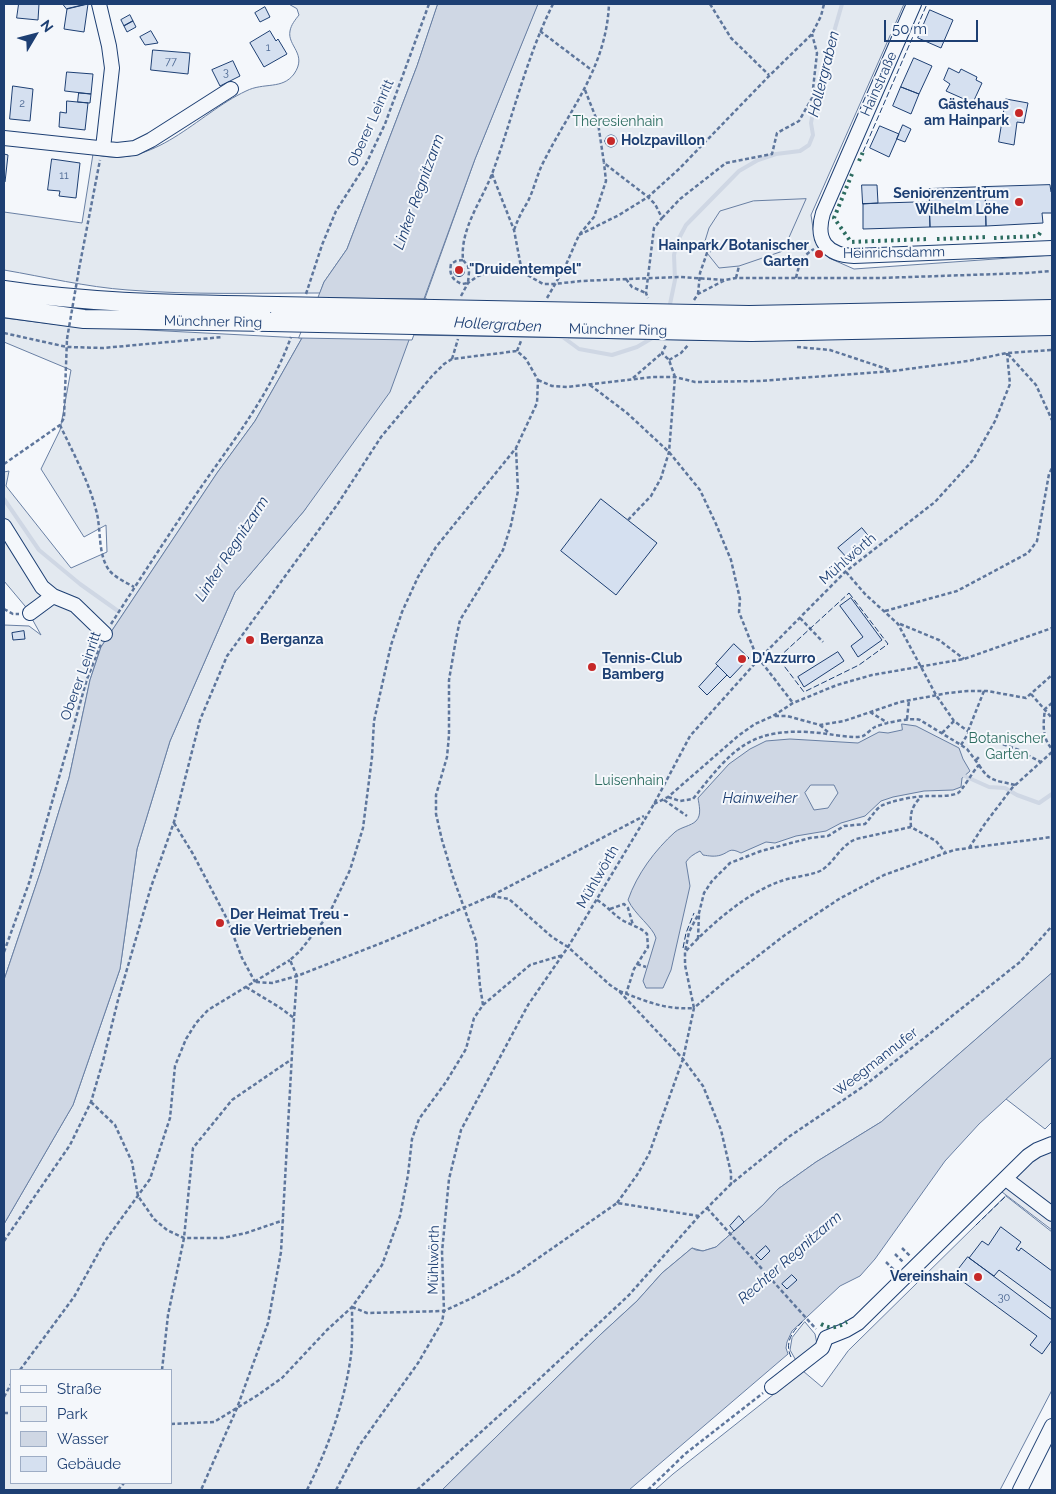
<!DOCTYPE html>
<html>
<head>
<meta charset="utf-8">
<style>
	body { margin:0 }
	#map { position:relative; width:1056px; height:1494px; overflow:hidden; background:#f4f7fb; font-family:Raleway,sans-serif }
	canvas { display:block }
	.frame { position:absolute; inset:0; border:5px solid #1d3f73; pointer-events:none }
	.legend { position:absolute; left:10px; top:1369px; width:162px; height:115px; box-sizing:border-box; background:#f4f7fb; border:1px solid #9eadc5; margin:0; padding:6px 9px; list-style:none; font-size:15px; color:#1d3f73 }
	.legend li { display:flex; align-items:center; gap:10px; height:25px }
	.legend b { width:25px; border:1px solid #9eadc5 }
	.north { position:absolute; left:10px; top:10px; width:50px; height:50px; -webkit-text-stroke:4px #f4f7fb; paint-order:stroke; rotate:53deg; font-size:14px; font-weight:700; line-height:20px; text-align:center; color:#1d3f73 }
	.north::after { content:''; display:block; margin:auto; width:18px; height:22px; background:#1d3f73; clip-path:polygon(50% 0,100% 100%,50% 72%,0 100%) }
	.scale { position:absolute; left:884px; top:20px; width:94px; height:22px; box-sizing:border-box; border:2px solid #1d3f73; border-top:0; padding-left:6px; font-size:15px; line-height:18px; white-space:nowrap; color:#1d3f73; -webkit-text-stroke:4px #f4f7fb; paint-order:stroke }
</style>
</head>
<body>
<div id="map">
<canvas width="1056" height="1494"></canvas>
<div class="frame"></div>
<ul class="legend">
<li><b style="height:6px;background:#f4f7fb"></b>Straße</li>
<li><b style="height:14px;background:#e3e9f0"></b>Park</li>
<li><b style="height:14px;background:#cfd7e4"></b>Wasser</li>
<li><b style="height:14px;background:#d5e0f0"></b>Gebäude</li>
</ul>
<div class="north">N</div>
<div class="scale">50 m</div>
</div>
<script>
const ctx = document.querySelector('canvas').getContext('2d');
ctx.lineJoin = 'round';
function fill(path, color) {
  ctx.fillStyle = color;
  ctx.fill(path, 'evenodd');
}
function strokePath(path, color, width, dash) {
  ctx.strokeStyle = color;
  ctx.lineWidth = width;
  ctx.lineCap = dash ? 'butt' : 'round';
  ctx.setLineDash(dash || []);
  ctx.stroke(path);
}
function write(font, color, halo, rows, align = 'center') {
  ctx.font = font + ' Raleway,sans-serif';
  ctx.lineWidth = 4;
  ctx.setLineDash([]);
  ctx.textBaseline = 'middle';
  ctx.strokeStyle = halo;
  ctx.fillStyle = color;
  for (const [text, x, y, turn = 0] of rows) {
    ctx.save();
    ctx.translate(x, y);
    ctx.rotate((+turn || 0) * Math.PI / 180);
    ctx.textAlign = isNaN(turn) ? turn : align;
    if (halo) ctx.strokeText(text, 0, 0);
    ctx.fillText(text, 0, 0);
    ctx.restore();
  }
}
const green = new Path2D(`
	M289 4H438L417 66 347 249 324 282 320 293C256 293 192 295 128 290 86 287 45 277 4 270V212L82 223 93 154C154 171 197 114 246 91 264 82 282 90 294 74 308 54 287 46 290 31 291 25 295 20 299 15L297 9Z
	M538 4H904L811 215 815 241 829 258 854 269 1052 255V300L752 308 424 301 475 159Z
	M4 318 69 326 302 338 255 421 217 473 101 647 90 680 69 778 41 870 4 980V625L29 626 41 635 25 606 4 581V472L9 471 6 486 71 568 107 552 106 525 84 537 41 469 60 430 71 370 4 342Z
	M412 335 751 341 1052 335V973L881 1122 816 1162 778 1189 763 1205 716 1247 703 1251 692 1248 662 1273 637 1301 600 1335 442 1490H4V1224L73 1105 120 969 137 849 170 741 235 592 304 511ZM11 1370H171V1483H11Z
	M1052 1057V1122L1045 1129 1006 1099Z
	M1006 1196 1052 1232V1390L1000 1490H655L673 1474 803 1371 822 1387 848 1351Z
	M805 1322 815 1334 817 1344 798 1364 790 1350 792 1338Z`);
fill(green, '#e3e9f0');
strokePath(green, '#687fa3', 1);
const parking = new Path2D(`
	M806 199 783 251 739 266 719 268 707 253 705 241 709 228 720 211 753 201Z
	M1043 1150 1052 1153V1230L1002 1192Z`);
fill(parking, '#e3e8f0');
strokePath(parking, '#687fa3', 1);
const water = new Path2D(`
	M438 4H538L475 159 390 392 304 511 235 592 170 741 137 849 120 969 73 1105 4 1224V980L41 870 69 778 90 680 101 647 217 473 255 421 302 338 324 282 347 249 417 66Z
	M902 724 916 726 959 748 963 759 970 771 962 778 961 787 953 790 924 791 893 797 881 801 865 816 841 823 826 831 796 836 775 843 766 842 741 853C729 847 730 852 721 855 715 857 709 856 703 855L700 851C694 854 689 857 686 862L690 886 671 970 663 988H646L643 981 656 938C653 927 635 915 628 900 637 874 655 850 675 832 681 827 691 826 696 821 702 815 699 805 698 798L729 764 750 749 766 741 790 739 858 743 879 732 888 733 902 730ZM811 785H834L838 793 828 808 814 810 805 793Z
	M1052 973V1057L979 1124 945 1161 875 1259 860 1276 840 1286 792 1331 787 1342 786 1348 788 1354 629 1490H442L600 1335 637 1301 662 1273 692 1248 696 1250 703 1251 716 1247 763 1205 778 1189 816 1162 881 1122Z`);
fill(water, '#cfd7e4');
strokePath(water, '#687fa3', 1);
const pier = new Path2D(`
	M315 298 427 299 412 340 299 338Z`);
fill(pier, '#f4f7fb');
strokePath(pier, '#687fa3', 1);
strokePath(new Path2D(`
	M669 309 675 280 674 255 677 242 686 225 739 171 758 160 776 154 800 151 809 145 813 135 811 123 817 91 842 4
	M560 335 579 349 612 355 637 347 654 337
	M4 499 39 550 80 584 118 611
	M960 774 989 787 1005 788 1017 795 1039 803 1052 794`), '#cfd7e4', 4);
const building = new Path2D(`
	M19 4H39L38 20 17 18Z
	M63 4H88L67 9Z
	M88 4 84 32 64 29 67 9Z
	M265 7 270 17 260 22 255 13Z
	M930 10 953 20 941 48 918 38Z
	M130 15 133 21 124 26 121 20Z
	M133 21 136 27 127 32 124 26Z
	M151 31 158 43 145 45 140 37Z
	M270 31 276 41 278 39 287 54 264 67 250 43Z
	M153 50 190 53 188 74 151 70Z
	M914 58 932 66 919 94 901 87Z
	M233 61 240 76 220 86 212 70Z
	M949 68 959 73 961 69 977 77 976 80 982 83 970 109 962 105 964 99 946 91 950 84 944 80Z
	M67 72 93 74 91 94 65 91Z
	M13 86 33 89 30 121 10 119Z
	M901 87 919 94 911 114 893 106Z
	M79 93 91 94 90 103 78 102Z
	M1006 99 1028 103 1024 123 1017 122 1014 145 999 142Z
	M67 101 88 103 85 130 59 127 60 112 66 113Z
	M903 125 911 129 905 142 897 139Z
	M880 126 899 134 889 157 870 148Z
	M605 141a6 6 0 1 1 12 0a6 6 0 1 1-12 0Z
	M4 154 8 155 5 182H4Z
	M52 159 80 163 76 198 59 196 60 191 48 190Z
	M862 185H877L878 203 863 204Z
	M1050 185 1051 192 1052 191V213H1042L1043 223 986 226 985 187Z
	M985 187 986 226 930 227 929 189Z
	M929 202 930 227 863 229V204Z
	M453.5 271a5.5 5.5 0 1 1 11 0a5.5 5.5 0 1 1-11 0Z
	M601 499 657 543 616 595 561 551Z
	M862 528 871 539 848 559 838 548Z
	M851 598 882 640 858 657 851 646 863 637 840 606Z
	M24 631 25 639 13 640 12 633Z
	M734 644 749 658 730 678 716 664Z
	M838 652 844 661 804 687 798 677Z
	M718 666 727 675 707 695 699 687Z
	M739 1216 744 1222 734 1231 730 1226Z
	M1001 1227 1021 1242 1016 1249 1019 1251 1021 1248 1052 1271V1309L999 1270 994 1276 969 1258 982 1241 988 1245Z
	M766 1246 770 1251 761 1260 756 1255Z
	M968 1257 1052 1320V1340L1042 1354 1030 1345 1037 1336 954 1275Z
	M792 1275 797 1280 787 1289 782 1284Z`);
fill(building, '#d5e0f0');
strokePath(building, '#1d3f73', 1);
const minor = new Path2D(`
	M99 4 109 46 112 68 103 148
	M914 4 823 213C815 240 826 255 854 256L1052 248
	M4 138 117 150 135 148 151 140 231 89
	M4 526 42 587 53 596 75 605 105 634
	M30 613 53 596
	M1006 1179 1052 1214
	M772 1387 822 1348 826 1338 846 1330 858 1323 1028 1156 1037 1150 1052 1144
	M1020 1490 1052 1426`);
const major = new Path2D(`
	M4 290C95 304 186 304 277 306
	M4 308 84 319 270 322
	M749 315 1052 309
	M751 332 1052 326`);
strokePath(minor, '#1d3f73', 16);
strokePath(major, '#1d3f73', 20);
strokePath(new Path2D(`
	M710 4 731 38 769 75
	M540 31 593 71
	M585 90 598 123 604 163 648 197 655 204 662 218 654 228 646 293 648 298
	M492 174 514 230 522 272
	M662 218 680 199 726 163 772 154 777 133 799 121 812 98 817 53 812 34
	M514 230C518 219 521 213 527 203 533 192 536 179 541 167 568 111 606 70 609 4
	M579 235 619 215 648 197 679 169 770 75 812 34 821 16 824 4
	M463 260 456 261 451 264C449 274 452 280 462 284L468 283 469 272 468 266 463 260C460 229 481 202 492 174 513 117 526 58 553 4
	M79 269 100 160
	M736 278 739 266
	M796 278C799 264 802 256 814 249
	M626 279 632 287 646 293
	M306 294 322 245 336 211 366 164 385 124 429 4
	M698 294 700 273 707 253 723 244
	M461 296 468 283 478 276 487 273 522 272 543 284H554L581 281 626 279 680 277 725 280 736 278H881L1027 273 1052 271
	M547 298 565 267 579 235 594 217 606 181 604 163
	M694 300 698 294 725 280
	M4 333 67 347 103 348 223 337
	M797 347 830 350 890 370
	M517 351 521 341
	M1008 354 1036 385 1052 420
	M452 359 458 339
	M669 360 681 353 689 344
	M633 378 662 353
	M538 380 552 386 567 387 652 377H675L695 382 760 381 893 371 968 361 1007 353 1052 350
	M590 385 627 413 669 452 700 490 716 524 731 560 740 599 739 612 756 655 793 703
	M60 425C73 453 90 483 97 514 101 531 98 555 109 570 114 577 127 583 134 587
	M4 464 60 425 64 418 67 339
	M628 520 651 496 661 478 669 452 675 377 669 360 662 353 666 345
	M846 572 865 594 898 624 936 695 954 721 969 732 1019 750 1031 757 1041 762
	M4 609 13 614H19
	M885 611 957 591 1028 553 1037 541 1049 474 1052 468
	M800 618 823 642
	M111 624C140 579 169 534 199 490 233 441 271 393 291 337
	M900 624 939 640 964 659
	M1031 694 1052 718
	M1052 703 1045 709C1043 724 1042 738 1052 749
	M870 712 888 723
	M775 716H787L820 725 844 721 900 702 948 693 968 691H987L1026 698 1052 675
	M907 719 909 700
	M820 725 829 733
	M968 731 984 691
	M942 733 954 721
	M961 745 969 732
	M976 760 980 756
	M979 765C990 783 997 780 1015 785
	M668 797 680 801 693 799C733 748 751 726 820 733 830 734 854 739 863 736 867 734 871 729 875 727 884 723 911 717 920 720L961 745 967 749 979 765C973 771 962 791 958 793 949 797 936 796 927 796 916 796 890 801 881 806 874 811 871 818 865 824L844 826 828 836 810 838 761 851 730 863 712 881 704 893 699 913 689 932 685 952
	M664 800 687 816
	M654 804 668 797 738 736 755 724 773 716 793 703 837 685 872 675 964 659 1052 628
	M174 823 193 854 227 919 242 958 255 982
	M911 827C910 814 911 807 921 797
	M969 848 984 825 1012 788 1052 752
	M491 896 509 899 552 937 568 947 610 985 619 991 683 1059 703 1086 721 1130 731 1173V1184
	M597 900C607 906 613 914 622 920 631 925 640 927 647 934L648 947 634 969 626 994
	M610 909 624 904 628 908 633 925
	M698 939 699 914
	M4 952 29 883 87 679 101 644
	M637 964 646 967
	M256 982 272 983 297 976 384 942 491 896 644 816
	M246 987 279 1007 294 1018
	M619 991C646 1001 664 1010 694 1008L685 965V952C710 925 746 893 781 881 791 877 814 875 822 870 835 861 841 845 856 839L911 827 936 841 945 852
	M483 1005 530 965 563 955
	M91 1102 115 1125 132 1162 138 1196 154 1219 167 1230 184 1238H223L246 1233 284 1220
	M617 1203 637 1175 649 1154 683 1059 694 1008 728 979 785 935 839 899 884 875 954 850 1052 837
	M707 1208 816 1329
	M4 1241 70 1145 91 1102 103 1061 118 1000 151 887 174 822 200 720 227 656 337 505 381 437 432 376 444 364 452 359 517 351 526 359 538 380 537 403 516 448 436 547 418 577 402 612 391 645 374 721 372 757 363 828 350 870 329 914 300 951 290 960 297 976 294 1018 281 1252 268 1323 237 1408 201 1490
	M902 1248 910 1256
	M895 1254 903 1262
	M886 1262 894 1270
	M352 1307 367 1313 444 1311 472 1298 517 1273 617 1203 699 1216 731 1184 790 1136 864 1086 1020 962 1052 926
	M20 1370 74 1297 105 1241 150 1179 170 1118 175 1066 186 1039 196 1023 208 1010 290 960
	M162 1370 168 1315 184 1238 193 1148 232 1100 292 1059
	M4 1397 11 1384
	M4 1413H11
	M171 1424 214 1422 258 1395 282 1378 327 1330 352 1307 382 1265 400 1216 408 1175 412 1139 419 1119 446 1082 466 1049 474 1018 483 1005 480 986 476 941 453 877 442 840 436 814V795L447 757 449 735V680L456 639 460 620 503 550 511 525 518 491 516 449
	M118 1490 124 1483
	M307 1490C327 1450 343 1407 350 1362 353 1344 352 1326 352 1307
	M336 1490 359 1446 418 1363 442 1322 444 1311 442 1252 449 1179 461 1130 528 1005 568 947 654 804 690 736 759 659 845 572 935 502 973 460 995 421 1010 384 1007 353
	M417 1490 534 1384 629 1295 699 1216
	M648 1490 685 1454 763 1393`), '#5e769c', 2.5, [4, 2.5]);
strokePath(minor, '#f4f7fb', 14);
strokePath(major, '#f4f7fb', 18);
const majorBridge = new Path2D(`
	M277 306 749 315
	M270 322 751 332`);
strokePath(majorBridge, '#1d3f73', 20, []);
strokePath(new Path2D(`
	M67 339 79 269`), '#5e769c', 2.5, [4, 2.5]);
strokePath(majorBridge, '#f4f7fb', 18);
strokePath(new Path2D(`
	M859 161 863 152
	M852 174 834 218 851 242 929 239
	M994 238 1038 236 1042 230
	M937 239 988 237
	M821 1324C832 1330 838 1327 847 1322`), '#2c6c60', 4, [2.5, 4]);
strokePath(new Path2D(`
	M863 152 927 4
	M849 593 888 644 859 665 804 692 778 658Z
	M683 948 686 933 694 913
	M976 1225 1006 1196
	M791 1357C784 1342 793 1331 803 1321`), '#1d3f73', 1, [6, 2.5]);
for (const [x, y, r, color] of [
	[1019,113,5,"#c62828"],
	[611,141,5,"#c62828"],
	[1019,202,5,"#c62828"],
	[819,254,5,"#c62828"],
	[459,270,5,"#c62828"],
	[250,640,5,"#c62828"],
	[742,659,5,"#c62828"],
	[592,667,5,"#c62828"],
	[220,923,5,"#c62828"],
	[978,1277,5,"#c62828"]
]) {
  const dot = new Path2D();
  dot.arc(x, y, r, 0, 2 * Math.PI);
  ctx.fillStyle = color;
  ctx.fill(dot);
  strokePath(dot, '#f4f7fb', 2);
}
write('11px', '#4b6792', null, [
	["1",268,48],
	["77",171,62],
	["3",226,73],
	["2",22,104],
	["11",64,176],
	["30",1004,1298]
]);
write('14px', '#1d3f73', '#f4f7fb', [
	["Hainstraße",879,84,-66],
	["Oberer Leinritt",371,123,-66],
	["Heinrichsdamm",894,253,-1],
	["Münchner Ring",213,322,1],
	["Münchner Ring",618,330,1],
	["Mühlwörth",848,559,-41],
	["Oberer Leinritt",81,676,-70],
	["Mühlwörth",598,877,-60],
	["Weegmannufer",876,1062,-38],
	["Mühlwörth",434,1260,-89]
]);
write('bold 14px', '#1d3f73', '#f4f7fb', [
	["Gästehaus",1009,105,"right"],
	["am Hainpark",1009,121,"right"],
	["Holzpavillon",621,141],
	["Seniorenzentrum",1009,194,"right"],
	["Wilhelm Löhe",1009,210,"right"],
	["Hainpark/Botanischer",809,246,"right"],
	["Garten",809,262,"right"],
	["\"Druidentempel\"",469,270],
	["Berganza",260,640],
	["Tennis-Club",602,659],
	["Bamberg",602,675],
	["D'Azzurro",752,659],
	["Der Heimat Treu -",230,915],
	["die Vertriebenen",230,931],
	["Vereinshain",968,1277,"right"]
], 'left');
write('14px', '#2c6c60', '#f4f7fb', [
	["Theresienhain",618,122],
	["Botanischer",1007,739],
	["Garten",1007,755],
	["Luisenhain",629,781]
]);
write('italic 15px', '#1d3f73', '#f4f7fb', [
	["Hollergraben",824,74,-76],
	["Linker Regnitzarm",419,192,-70],
	["Hollergraben",498,325,3],
	["Linker Regnitzarm",232,549,-57],
	["Hainweiher",760,798],
	["Rechter Regnitzarm",790,1258,-41]
]);
</script>
</body>
</html>
